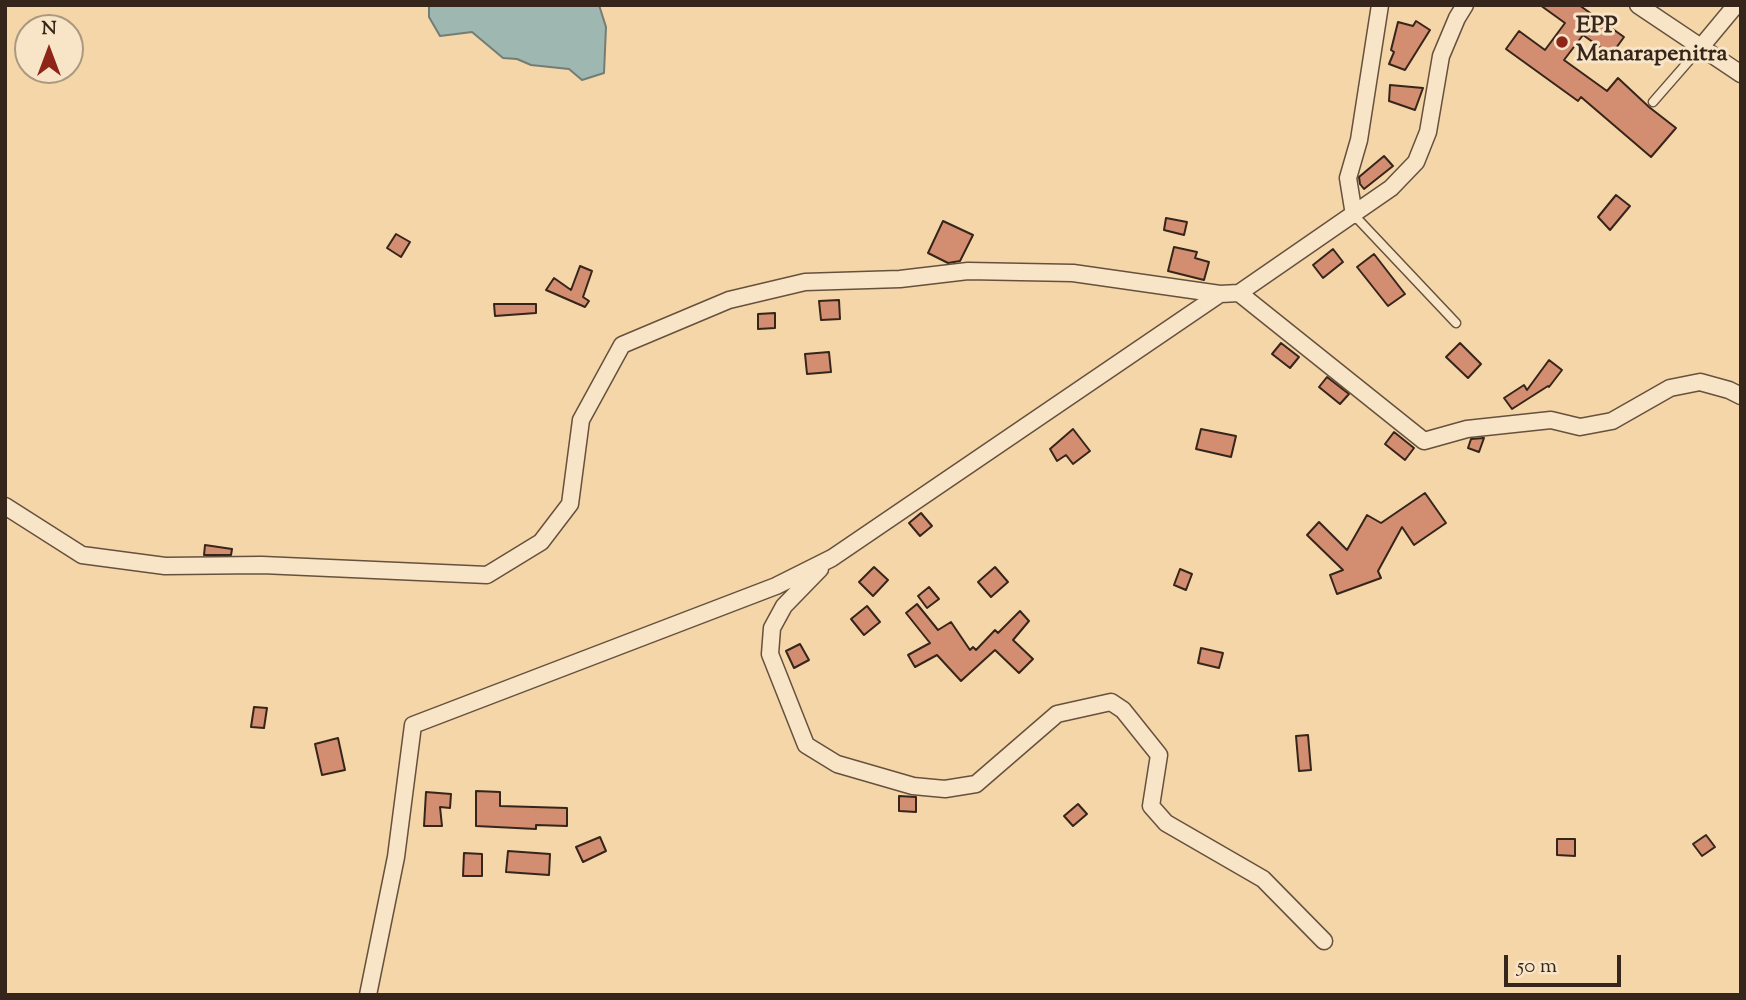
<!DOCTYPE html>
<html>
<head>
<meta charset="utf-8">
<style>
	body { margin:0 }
	#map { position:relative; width:1746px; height:1000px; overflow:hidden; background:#f4d6a8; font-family:"Sorts Mill Goudy",serif }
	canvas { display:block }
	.frame { position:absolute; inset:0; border:7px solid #36251a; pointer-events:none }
	.north { position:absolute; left:14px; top:14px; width:70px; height:70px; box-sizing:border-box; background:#f8e4c6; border:2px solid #aa9881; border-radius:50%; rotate:0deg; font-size:19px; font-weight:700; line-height:28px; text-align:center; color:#36251a }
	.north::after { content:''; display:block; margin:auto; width:24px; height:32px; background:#8f2418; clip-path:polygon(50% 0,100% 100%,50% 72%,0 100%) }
	.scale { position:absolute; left:1504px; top:955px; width:117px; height:32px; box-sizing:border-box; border:4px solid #36251a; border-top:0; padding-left:9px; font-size:21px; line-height:24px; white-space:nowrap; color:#36251a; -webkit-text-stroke:5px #f8e4c6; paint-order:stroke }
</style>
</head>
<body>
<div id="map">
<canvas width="1746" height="1000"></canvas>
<div class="frame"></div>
<div class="north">N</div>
<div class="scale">50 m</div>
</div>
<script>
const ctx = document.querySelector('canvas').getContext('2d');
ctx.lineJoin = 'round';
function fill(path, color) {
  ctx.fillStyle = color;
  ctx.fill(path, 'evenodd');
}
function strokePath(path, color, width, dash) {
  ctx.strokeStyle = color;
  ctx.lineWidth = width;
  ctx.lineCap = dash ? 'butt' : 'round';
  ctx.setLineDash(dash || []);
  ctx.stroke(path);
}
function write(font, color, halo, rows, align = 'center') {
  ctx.font = font + ' "Sorts Mill Goudy",serif';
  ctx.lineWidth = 6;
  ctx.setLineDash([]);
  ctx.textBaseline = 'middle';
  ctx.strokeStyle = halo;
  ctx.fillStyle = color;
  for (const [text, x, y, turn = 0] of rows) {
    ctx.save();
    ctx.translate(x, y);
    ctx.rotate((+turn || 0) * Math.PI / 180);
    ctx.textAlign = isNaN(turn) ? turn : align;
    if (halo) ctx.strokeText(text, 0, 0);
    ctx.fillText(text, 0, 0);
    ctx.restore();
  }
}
const water = new Path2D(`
	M429 5H599L606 27 604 73 582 80 569 69 531 65 517 59 503 58 472 32 440 36 429 17Z`);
fill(water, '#9eb7b0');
strokePath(water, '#747d74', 2);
const building = new Path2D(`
	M1540 5H1579L1624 37 1611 55 1583 35 1564 60 1607 91 1618 78 1649 107 1676 128 1651 157 1581 97 1578 101 1506 49 1519 31 1545 50 1565 23Z
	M1416 21 1430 30 1405 70 1389 64 1394 52 1391 50 1398 22 1413 26Z
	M1390 85 1423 88 1415 110 1389 101Z
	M1384 156 1393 166 1364 189 1360 184 1359 177Z
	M1616 195 1630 206 1610 230 1598 217Z
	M1166 218 1187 222 1184 235 1164 230Z
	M943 221 973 235 960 261 948 263 928 253Z
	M396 234 410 242 401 257 387 248Z
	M1174 247 1197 252 1195 258 1209 262 1204 280 1168 271Z
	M1333 249 1343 262 1323 278 1313 265Z
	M1374 254 1405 294 1388 306 1357 267Z
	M580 266 592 271 583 297 589 301 585 307 546 290 554 278 571 290Z
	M839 300 840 319 821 320 819 301Z
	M494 304H536V313L495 316Z
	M775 313V328L758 329V314Z
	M1281 343 1299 357 1290 368 1272 354Z
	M1460 343 1481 364 1468 378 1446 357Z
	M829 352 831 372 807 374 805 354Z
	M1549 360 1562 370 1549 387 1548 386 1512 409 1504 398 1524 385 1527 390Z
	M1327 377 1349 394 1340 404 1319 387Z
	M1073 429 1090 451 1073 464 1066 455 1057 461 1050 449Z
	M1201 429 1236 436 1231 457 1196 449Z
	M1394 432 1414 448 1405 460 1385 444Z
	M1484 438 1479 452 1468 448 1471 439Z
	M1425 493 1446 523 1414 545 1402 527 1378 571 1381 578 1337 594 1330 575 1343 570 1307 535 1319 522 1347 550 1367 515 1381 523Z
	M921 513 932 526 920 536 909 523Z
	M205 545 232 549 231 555H204Z
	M874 567 888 580 873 596 859 582Z
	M995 567 1008 582 991 597 978 582Z
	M1180 569 1192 574 1186 590 1174 585Z
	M929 587 939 599 927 608 918 596Z
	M917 604 938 630 951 622 970 650 973 647 976 650 995 630 998 633 1020 611 1029 621 1013 640 1033 659 1019 673 995 650 961 681 937 655 915 667 908 655 930 643 906 613Z
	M867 606 880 622 864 635 851 619Z
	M800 644 809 660 794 668 786 651Z
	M1201 648 1223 653 1219 668 1198 663Z
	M254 707 267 708 264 728 251 727Z
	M1308 735 1311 770 1299 771 1296 736Z
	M338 738 345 770 322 775 315 744Z
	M476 791 500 792V806L567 808V826L536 825V829L476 826Z
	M426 792 451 794 450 808 440 807 442 826H424Z
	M899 796 916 797V812L899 811Z
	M1078 804 1087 814 1073 826 1064 816Z
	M1706 835 1715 847 1702 856 1693 844Z
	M600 837 606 851 583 862 576 847Z
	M1557 839H1575V856L1557 855Z
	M508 851 550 854 549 875 506 872Z
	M464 853 482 854V876H463Z`);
fill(building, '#d38d70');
strokePath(building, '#36251a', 2);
const service = new Path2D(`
	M1653 102 1701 47
	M1354 215 1456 323`);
const minor = new Path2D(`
	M1638 5 1741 74
	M1701 47 1736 5
	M1354 215 1348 178 1359 140 1380 5
	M1239 293 1424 441 1467 429 1551 420 1580 427 1612 421 1670 388 1700 382 1729 390 1741 396
	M5 506 82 555 165 566 262 565 487 575 541 542 570 504 581 420 622 345 729 300 805 282 900 279 968 271 1073 273 1220 294
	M820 569 784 606 772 628 770 654 806 745 837 764 913 786 945 789 976 784 1057 714 1111 702 1123 710 1159 755 1151 806 1166 823 1263 879 1324 941
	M368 995 396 857 413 725 776 586 832 558 1220 294 1239 293 1391 188 1416 162 1428 132 1441 56 1457 18 1465 5`);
strokePath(service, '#66513e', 11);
strokePath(minor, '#66513e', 19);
strokePath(service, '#f8e4c6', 8);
strokePath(minor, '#f8e4c6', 16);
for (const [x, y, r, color] of [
	[1562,42,7,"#8f2418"]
]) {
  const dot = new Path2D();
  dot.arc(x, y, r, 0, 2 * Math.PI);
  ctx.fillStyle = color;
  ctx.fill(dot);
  strokePath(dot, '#f8e4c6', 2.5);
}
write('bold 24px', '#36251a', '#f8e4c6', [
	["EPP",1576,28],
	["Manarapenitra",1576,56]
], 'left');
</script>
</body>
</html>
